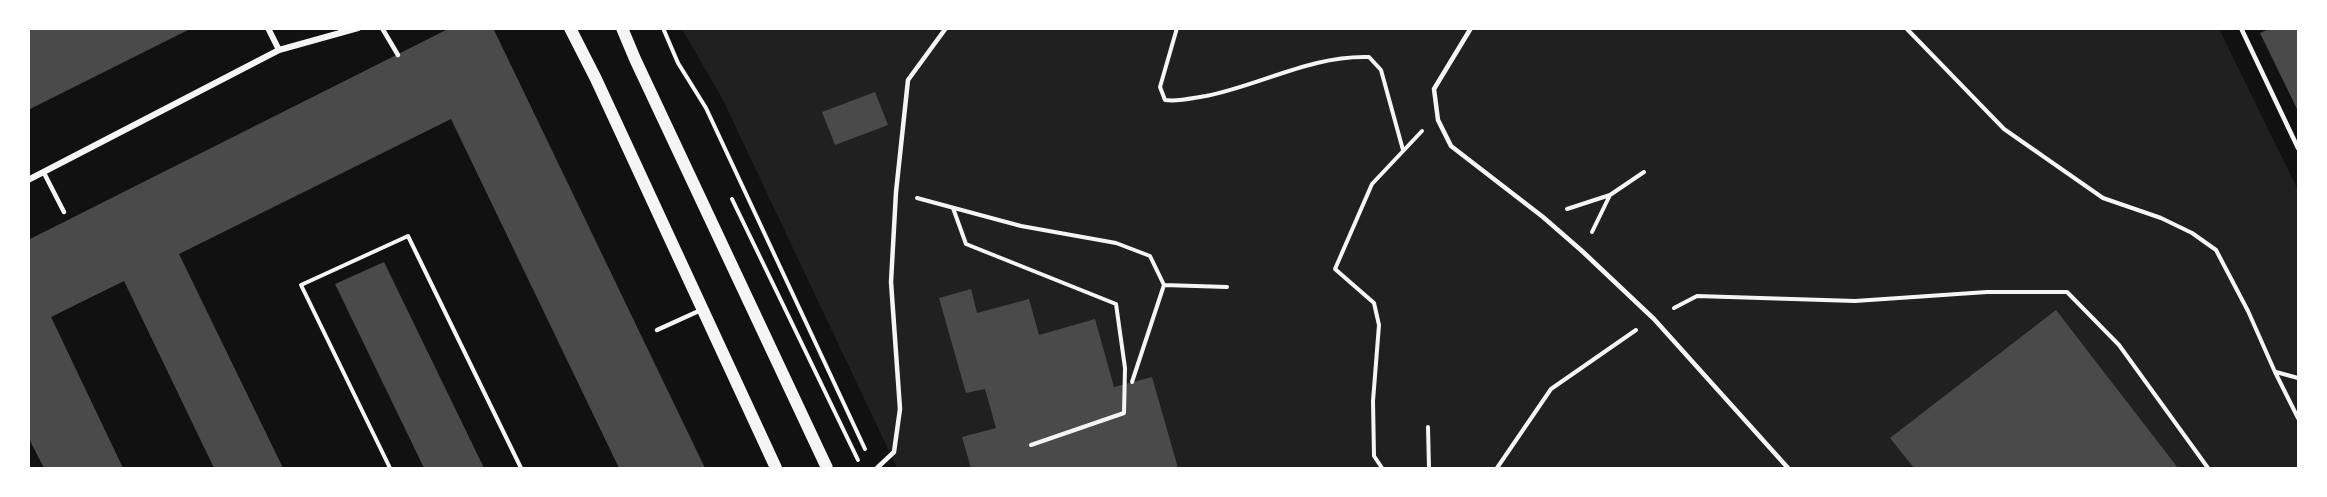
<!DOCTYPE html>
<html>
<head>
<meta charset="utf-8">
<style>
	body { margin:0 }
	#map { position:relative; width:2327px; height:497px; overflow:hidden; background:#111; font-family:"DM Sans",sans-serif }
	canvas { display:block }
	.frame { position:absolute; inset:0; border:30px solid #fff; pointer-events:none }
</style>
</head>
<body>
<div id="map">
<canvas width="2327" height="497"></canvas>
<div class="frame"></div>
</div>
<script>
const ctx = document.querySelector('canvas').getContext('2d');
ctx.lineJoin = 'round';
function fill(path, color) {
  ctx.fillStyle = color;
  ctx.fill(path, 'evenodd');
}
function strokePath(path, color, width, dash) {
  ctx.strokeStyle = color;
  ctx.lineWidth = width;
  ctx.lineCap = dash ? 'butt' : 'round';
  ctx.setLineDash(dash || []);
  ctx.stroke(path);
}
fill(new Path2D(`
	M682 29H2219L2298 190V468H897L722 98Z`), '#202020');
fill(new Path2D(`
	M28 28H192L28 110Z
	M450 28H493L705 468H619L451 119 179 254 283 468H214L124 281 51 317 123 468H44L28 437V240Z
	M2271 28H2298V111L2260 33Z
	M875 92 888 125 835 145 822 112Z
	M384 262 484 468H424L335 284Z
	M971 289 977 313 1029 299 1039 335 1095 319 1114 387 1152 377 1178 468H971L962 437 996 428 985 389 966 393 939 298Z
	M2056 310 2178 468H1914L1890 438Z`), '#4a4a4a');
strokePath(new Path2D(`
	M663 28 678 63 706 108 865 449
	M1177 28 1160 87 1165 100C1179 102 1192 98 1206 96 1261 85 1312 55 1369 57L1381 70 1403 150
	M1906 28 2004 129 2103 198 2161 218 2192 233 2216 250 2248 311 2275 372 2298 418
	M917 198 1021 226 1116 243 1150 256 1164 285
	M732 199 858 460
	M953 208 966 244 1116 304 1125 368 1124 413 1031 445
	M1567 209 1610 195 1644 172
	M1592 232 1610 195
	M1674 308 1697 296 1855 301 1987 292H2067L2119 345 2208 468
	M2276 372 2298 378
	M1132 382 1164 285 1227 287
	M1428 427 1429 468
	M390 468 301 285 408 236 521 468
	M1382 468 1374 456 1373 401 1379 325 1374 303 1335 269 1372 184 1422 131
	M1497 468 1551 389 1636 330`), '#f5f5f5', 4);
strokePath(new Path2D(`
	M382 28 398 55
	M1471 28 1434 89 1438 120 1451 146 1543 217 1582 251 1654 319 1788 468
	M2241 28 2298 148
	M44 173 64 212
	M657 330 701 310
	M877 468 894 452 900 409 891 282 896 192 908 80 946 28`), '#f5f5f5', 4.5);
strokePath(new Path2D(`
	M268 28 279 50
	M28 180 279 50 358 28`), '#f5f5f5', 6);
strokePath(new Path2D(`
	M570 28 596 79 776 468
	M622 28 635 59 827 468`), '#f5f5f5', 12);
</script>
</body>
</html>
